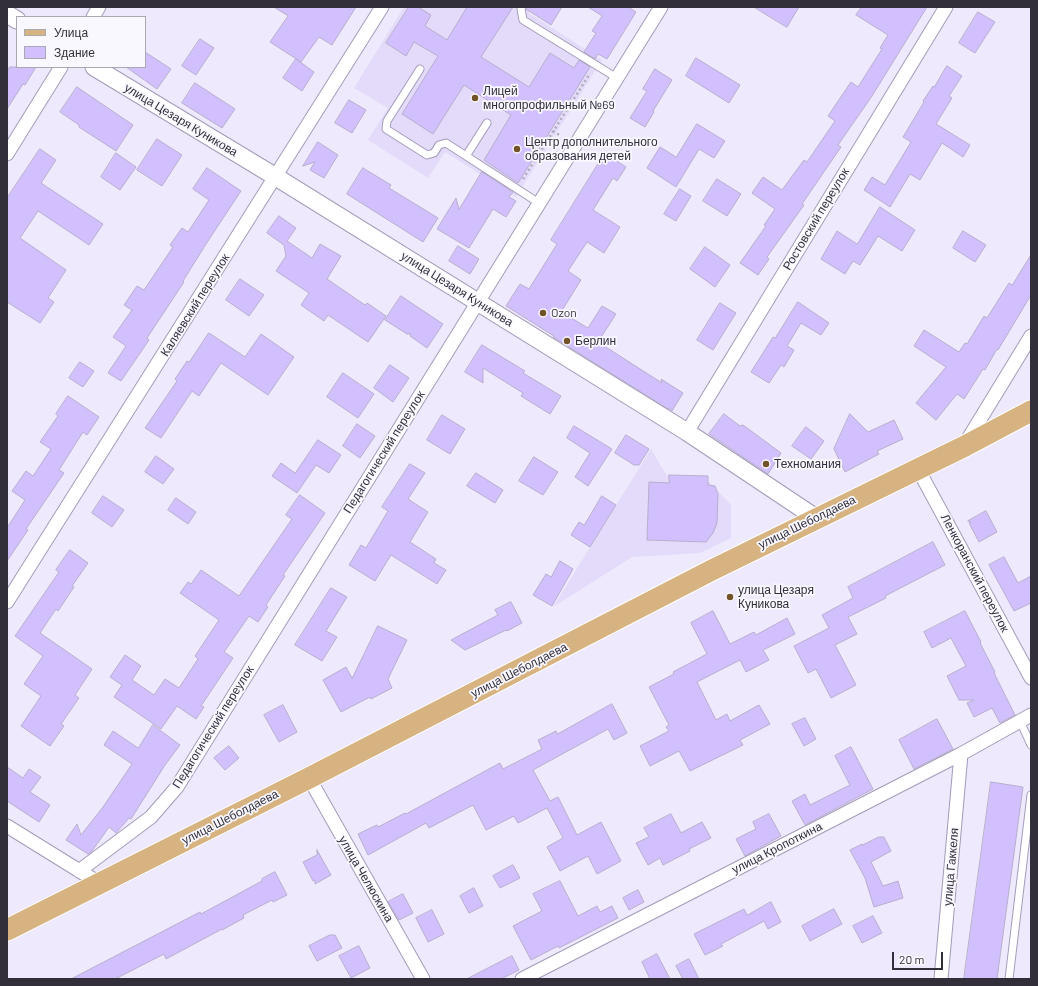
<!DOCTYPE html>
<html>
<head>
<meta charset="utf-8">
<style>
	body { margin:0 }
	#map { position:relative; width:1038px; height:986px; overflow:hidden; background:#eee9fc; font-family:Barlow,sans-serif }
	canvas { display:block }
	.frame { position:absolute; inset:0; border:8px solid #322f3b; pointer-events:none }
	.legend { position:absolute; left:16px; top:16px; width:130px; height:52px; box-sizing:border-box; background:#faf8ff; border:1px solid #aaa8b1; margin:0; padding:5px 7px; list-style:none; font-size:12px; color:#322f3b }
	.legend li { display:flex; align-items:center; gap:8px; height:20px }
	.legend b { width:20px; border:1px solid #aaa8b1 }
	.scale { position:absolute; left:892px; top:952px; width:51px; height:18px; box-sizing:border-box; border:2px solid #322f3b; border-top:0; padding-left:5px; font-size:12px; line-height:14px; white-space:nowrap; color:#322f3b; -webkit-text-stroke:3px #faf8ff; paint-order:stroke }
</style>
</head>
<body>
<div id="map">
<canvas width="1038" height="986"></canvas>
<div class="frame"></div>
<ul class="legend">
<li><b style="height:5px;background:#d6b380"></b>Улица</li>
<li><b style="height:11px;background:#d2bffd"></b>Здание</li>
</ul>
<div class="scale">20 m</div>
</div>
<script>
const ctx = document.querySelector('canvas').getContext('2d');
ctx.lineJoin = 'round';
function fill(path, color) {
  ctx.fillStyle = color;
  ctx.fill(path, 'evenodd');
}
function strokePath(path, color, width, dash) {
  ctx.strokeStyle = color;
  ctx.lineWidth = width;
  ctx.lineCap = dash ? 'butt' : 'round';
  ctx.setLineDash(dash || []);
  ctx.stroke(path);
}
function write(font, color, halo, rows, align = 'center') {
  ctx.font = font + ' Barlow,sans-serif';
  ctx.lineWidth = 3.5;
  ctx.setLineDash([]);
  ctx.textBaseline = 'middle';
  ctx.strokeStyle = halo;
  ctx.fillStyle = color;
  for (const [text, x, y, turn = 0] of rows) {
    ctx.save();
    ctx.translate(x, y);
    ctx.rotate((+turn || 0) * Math.PI / 180);
    ctx.textAlign = isNaN(turn) ? turn : align;
    if (halo) ctx.strokeText(text, 0, 0);
    ctx.fillText(text, 0, 0);
    ctx.restore();
  }
}
fill(new Path2D(`
	M404 7H533L529 13 602 60 516 197 445 152 428 178 368 140 388 108 354 88Z
	M651 449 670 481 709 482 731 505V538L700 553 632 557 553 607Z`), '#e4dbfa');
const building = new Path2D(`
	M274 7H356L332 45 319 37 301 62 270 42 288 16Z
	M409 7H418L431 15 425 26 447 40 467 7H513L481 57 529 87 550 53 574 68 579 60 590 67 518 183 484 160 511 115 464 85 433 134 402 114 438 56 414 42 406 56 386 43Z
	M527 7H562L551 25 526 9Z
	M588 7H628L636 12 607 59 598 54 595 59 584 52 596 33 592 31 602 16Z
	M754 7H799L787 27Z
	M862 7H927L872 96 838 145 841 147 802 204 804 205 767 257 769 259 758 275 740 263 766 226 764 225 775 209 752 193 763 177 782 190 804 160 807 162 835 121 828 116 851 82 858 87 882 49 880 48 888 35 856 15Z
	M978 12 995 22 975 53 959 43Z
	M200 39 214 48 196 75 182 66Z
	M145 52 171 69 157 89 126 67H145Z
	M696 58 740 85 729 103 686 76Z
	M296 59 314 72 302 91 283 78Z
	M947 66 962 76 949 96 952 98 936 124 970 145 963 157 942 143 920 180 910 174 890 207 864 190 872 177 885 185 911 142 903 137 924 102 923 101 933 86 934 87Z
	M10 67H36L25 85 23 84 7 109V72Z
	M655 69 672 80 653 111 654 112 645 127 630 118 647 91 643 89Z
	M195 83 235 109 222 128 182 103Z
	M77 87 133 125 116 151 79 127V125L60 112Z
	M349 100 366 110 352 133 335 123Z
	M697 124 725 141 714 158 699 149 676 187 647 168 660 147 676 157Z
	M157 139 182 155 162 186 137 170Z
	M318 142 338 155 324 178 310 170 315 162 303 166Z
	M40 149 56 160 41 183 103 224 89 245 38 211 20 238 66 270 48 298 54 302 40 323 7 302V198Z
	M116 153 136 167 120 190 101 177Z
	M605 153 626 167 617 181 613 178 593 210 620 227 604 253 587 242 568 271 581 280 561 312 588 328 602 306 616 314 598 342 662 383 661 379 683 393 672 411 671 409H668L553 337 554 336 506 306 520 284 529 289 557 244 551 240Z
	M207 168 241 191 206 244 183 281 184 282 147 338 149 340 121 381 108 373 126 346 113 337 132 310 124 305 137 286 144 290 173 247 170 245 182 228 188 232 209 200 193 189Z
	M363 168 391 185 389 188 438 218 423 242 347 194Z
	M482 172 513 192 509 197 516 201 506 217 493 209 469 248 437 229 456 198 459 209Z
	M717 179 741 194 727 216 703 201Z
	M680 189 691 196 676 221 664 214Z
	M880 207 915 230 902 251 878 236 860 265 853 261 845 274 821 259 837 231 857 244Z
	M279 216 296 228 287 241 312 258 320 244 341 256 327 279 365 305 367 303 386 316 368 342 328 315 324 321 301 305 309 293 276 271 286 256 284 245 267 233Z
	M963 231 986 245 975 262 953 248Z
	M458 246 479 259 470 274 449 261Z
	M705 247 730 265 715 287 690 269Z
	M1031 255V295L998 350 997 349 985 370 983 369 964 399 957 394 936 420 916 403 946 367 914 346 924 330 959 352 965 343 967 344 984 316 987 318 1009 283 1012 285Z
	M240 279 264 295 249 316 226 300Z
	M401 296 443 324 427 348 410 336 411 334H407L385 320Z
	M798 302 829 323 821 335 801 323 787 346 794 350 784 367 781 365 769 383 751 372 773 337 775 338Z
	M720 303 736 313 713 350 697 340Z
	M209 333 245 357 261 334 294 357 268 395 221 363 199 396 192 391 161 438 145 428 177 381 175 379 187 361 189 362Z
	M482 345 525 371 523 373 561 396 550 414 521 396 523 393 483 368V383L465 372Z
	M80 362 94 371 83 387 69 378Z
	M390 365 409 378 393 402 374 388Z
	M343 373 374 394 358 418 327 397Z
	M68 396 99 417 87 435 83 432 59 470 64 473 26 529 28 530 7 561V528L25 500 12 491 26 471 33 476 51 449 40 442 58 416 56 414Z
	M724 414 740 426 743 425 781 453 768 474 709 434Z
	M850 414 868 432 894 420 903 439 877 451 879 454 845 472 834 449Z
	M442 415 465 429 450 454 427 440Z
	M357 424 375 436 360 458 343 446Z
	M574 426 612 449 588 486 575 477 590 453 567 438Z
	M806 427 824 441 811 459 792 446Z
	M626 435 649 449 639 465H634L615 453Z
	M318 440 341 455 329 473 316 465 297 493 272 476 281 463 295 473Z
	M156 456 174 469 163 484 145 472Z
	M534 457 558 472 543 495 519 481Z
	M410 464 425 473 408 499 428 512 410 542 436 559 434 563 446 570 437 584 391 555 375 581 349 565 361 545 366 548 388 511 382 507Z
	M476 473 503 490 495 503 467 486Z
	M669 475 708 476V485L715 486 718 494 717 523 713 533 706 542 647 540 649 482 669 483Z
	M300 495 325 513 283 575 285 576 266 605 268 607 258 622 249 616 224 652 233 658 201 706 204 707 196 719 177 706 161 729 114 697 122 685 110 677 125 655 141 666 132 680 154 695 165 679 179 688 198 659 195 656 219 620 180 593 188 582 191 584 201 570 239 596 292 519 286 515Z
	M103 496 124 510 112 527 92 513Z
	M602 496 616 505 590 547 571 535 579 522 584 525Z
	M176 498 196 512 188 524 168 510Z
	M986 511 997 532 979 542 969 523 971 522 968 521Z
	M933 542 945 565 885 596 886 598 848 617 857 634 835 645 856 685 831 698 816 669 808 673 794 646 829 628 822 615 853 598 848 587Z
	M70 550 88 563 72 586 74 587 58 611 56 609 40 633 92 669 75 695 79 698 61 724 64 726 50 746 21 726 41 696 24 684 43 656 15 636 59 572 56 570Z
	M1004 557 1018 583 1031 576V603L1014 611 989 565Z
	M560 561 573 569 552 606 533 595 546 574 551 577Z
	M331 588 347 597 326 631 337 637 322 661 295 645Z
	M511 602 522 623 507 631 506 630 465 650 451 640 498 615 495 610Z
	M713 611 730 644 754 632 756 635 787 618 795 634 763 650 769 660 746 672 740 660 697 682 716 720 727 714 730 721 759 705 770 724 740 740 743 745 690 771 679 751 650 766 640 746 669 731 666 727 669 725 649 687 674 674 673 672 707 654 691 623Z
	M965 611 981 642 980 643 995 672 994 673 1015 715 1000 723 992 708 974 717 967 703 974 700H959L947 676 966 666 951 638 932 648 924 632Z
	M378 626 407 640 388 679 392 688 371 699 370 697 341 712 323 680 346 667 352 678Z
	M612 704 627 733 614 740 608 729 533 770 550 801 558 797 577 835 601 822 621 861 597 874 588 856 560 871 547 847 563 838 547 808 518 823 514 816 486 830 473 805 429 828 426 823 368 855 358 834 377 825 378 827 405 813 406 814 500 763 503 769 542 749 538 740 556 731 557 734Z
	M283 705 297 732 279 742 264 715Z
	M805 718 816 739 804 746 792 724Z
	M937 719 953 749 914 769 899 740Z
	M153 725 180 745 165 765 131 819 129 818 116 833 109 827 92 851 88 854 66 840 77 824 81 835 103 807 132 764 104 745 113 731 138 748Z
	M229 746 239 758 225 770 214 758Z
	M851 747 873 789 805 825 792 801 805 794 810 805 850 785 835 756Z
	M7 767 23 778 29 769 41 777 30 792 50 805 39 822 7 801Z
	M991 782 1023 787 997 979H964Z
	M671 814 681 833 702 822 711 838 689 849 690 851 663 865 660 858 648 865 636 843 649 837 644 828Z
	M769 814 781 836 745 856 736 839 756 829 753 822Z
	M879 837H884L891 851 871 862 883 886 898 881 903 898 874 907 865 878 850 850 862 844V845Z
	M317 850 331 875 315 884V880L313 881 303 862 317 855Z
	M513 865 520 878 500 888 493 876Z
	M275 872 287 895 273 902 272 900 243 915 244 918 222 930V929L166 959 164 954 115 979H71L173 926 200 912 201 914 262 881V879Z
	M560 881 578 916 597 906 600 912 612 906 618 918 559 948 558 946 531 960 513 926 542 911 533 894Z
	M474 888 483 906 469 913 460 896Z
	M638 890 644 902 629 910 623 898Z
	M403 894 413 913 399 920 388 902Z
	M771 902 781 922 768 929 764 921 721 944 723 946 705 955 694 934 744 909 747 915Z
	M834 909 842 924 810 941 802 926Z
	M432 910 444 934 428 942 416 918Z
	M873 916 882 933 862 943 853 926Z
	M330 935H335L342 948 317 961 309 946Z
	M359 946 370 968 351 978 339 956Z
	M657 954 670 979H650L642 962Z
	M512 956 519 970 501 979H467Z
	M689 959 699 979H683L676 966Z`);
fill(building, '#d2bffd');
strokePath(building, '#b7afcd', 1);
const service = new Path2D(`
	M522 7 521 9 523 20 617 78
	M420 69 387 121 386 129 427 155 434 153 439 145 446 143 539 203
	M466 156 487 123
	M1020 721 1031 745
	M1009 979 1031 795`);
const minor = new Path2D(`
	M93 17 99 7
	M7 154 61 67
	M687 432 946 7
	M965 444 1031 336
	M918 469 1031 678
	M7 602 382 7
	M309 778 423 979
	M7 826 99 883
	M79 871 151 817 177 787 661 7
	M522 979 961 754 1031 715
	M941 979 961 754`);
const tertiary = new Path2D(`
	M7 14 17 20
	M94 67 276 177 687 432 816 518`);
const primary = new Path2D(`
	M7 930 309 778 712 570 965 446 1031 411`);
strokePath(service, '#a49bb9', 9);
strokePath(minor, '#a49bb9', 15);
strokePath(tertiary, '#a49bb9', 19);
strokePath(primary, '#fff', 23);
strokePath(new Path2D(`
	M553 131 561 136
	M523 179 589 75`), '#afabbb', 2.5, [2, 3]);
strokePath(service, '#fff', 7);
strokePath(minor, '#fff', 13);
strokePath(tertiary, '#fff', 17);
strokePath(primary, '#d6b380', 21);
for (const [x, y, r, color] of [
	[475,98,4,"#725328"],
	[517,149,4,"#725328"],
	[543,313,4,"#725328"],
	[567,341,4,"#725328"],
	[766,464,4,"#725328"],
	[730,597,4,"#725328"]
]) {
  const dot = new Path2D();
  dot.arc(x, y, r, 0, 2 * Math.PI);
  ctx.fillStyle = color;
  ctx.fill(dot);
  strokePath(dot, '#faf8ff', 1.5);
}
write('12px', '#322f3b', '#faf8ff', [
	["Лицей",483,91],
	["многопрофильный №69",483,105],
	["Центр дополнительного",525,142],
	["образования детей",525,156],
	["Ozon",551,313],
	["Берлин",575,341],
	["Техномания",774,464],
	["улица Цезаря",738,590],
	["Куникова",738,604]
], 'left');
write('12px', '#322f3b', '#faf8ff', [
	["улица Цезаря Куникова",181,120,31],
	["Ростовский переулок",816,219,-59],
	["улица Цезаря Куникова",457,289,32],
	["Каляевский переулок",195,305,-58],
	["Педагогический переулок",384,452,-58],
	["улица Шеболдаева",807,522,-26],
	["Ленкоранский переулок",975,573,62],
	["улица Шеболдаева",519,670,-27],
	["Педагогический переулок",213,727,-58],
	["улица Шеболдаева",230,817,-27],
	["улица Кропоткина",777,848,-27],
	["улица Гаккеля",951,867,-85],
	["улица Челюскина",366,879,60]
]);
</script>
</body>
</html>
